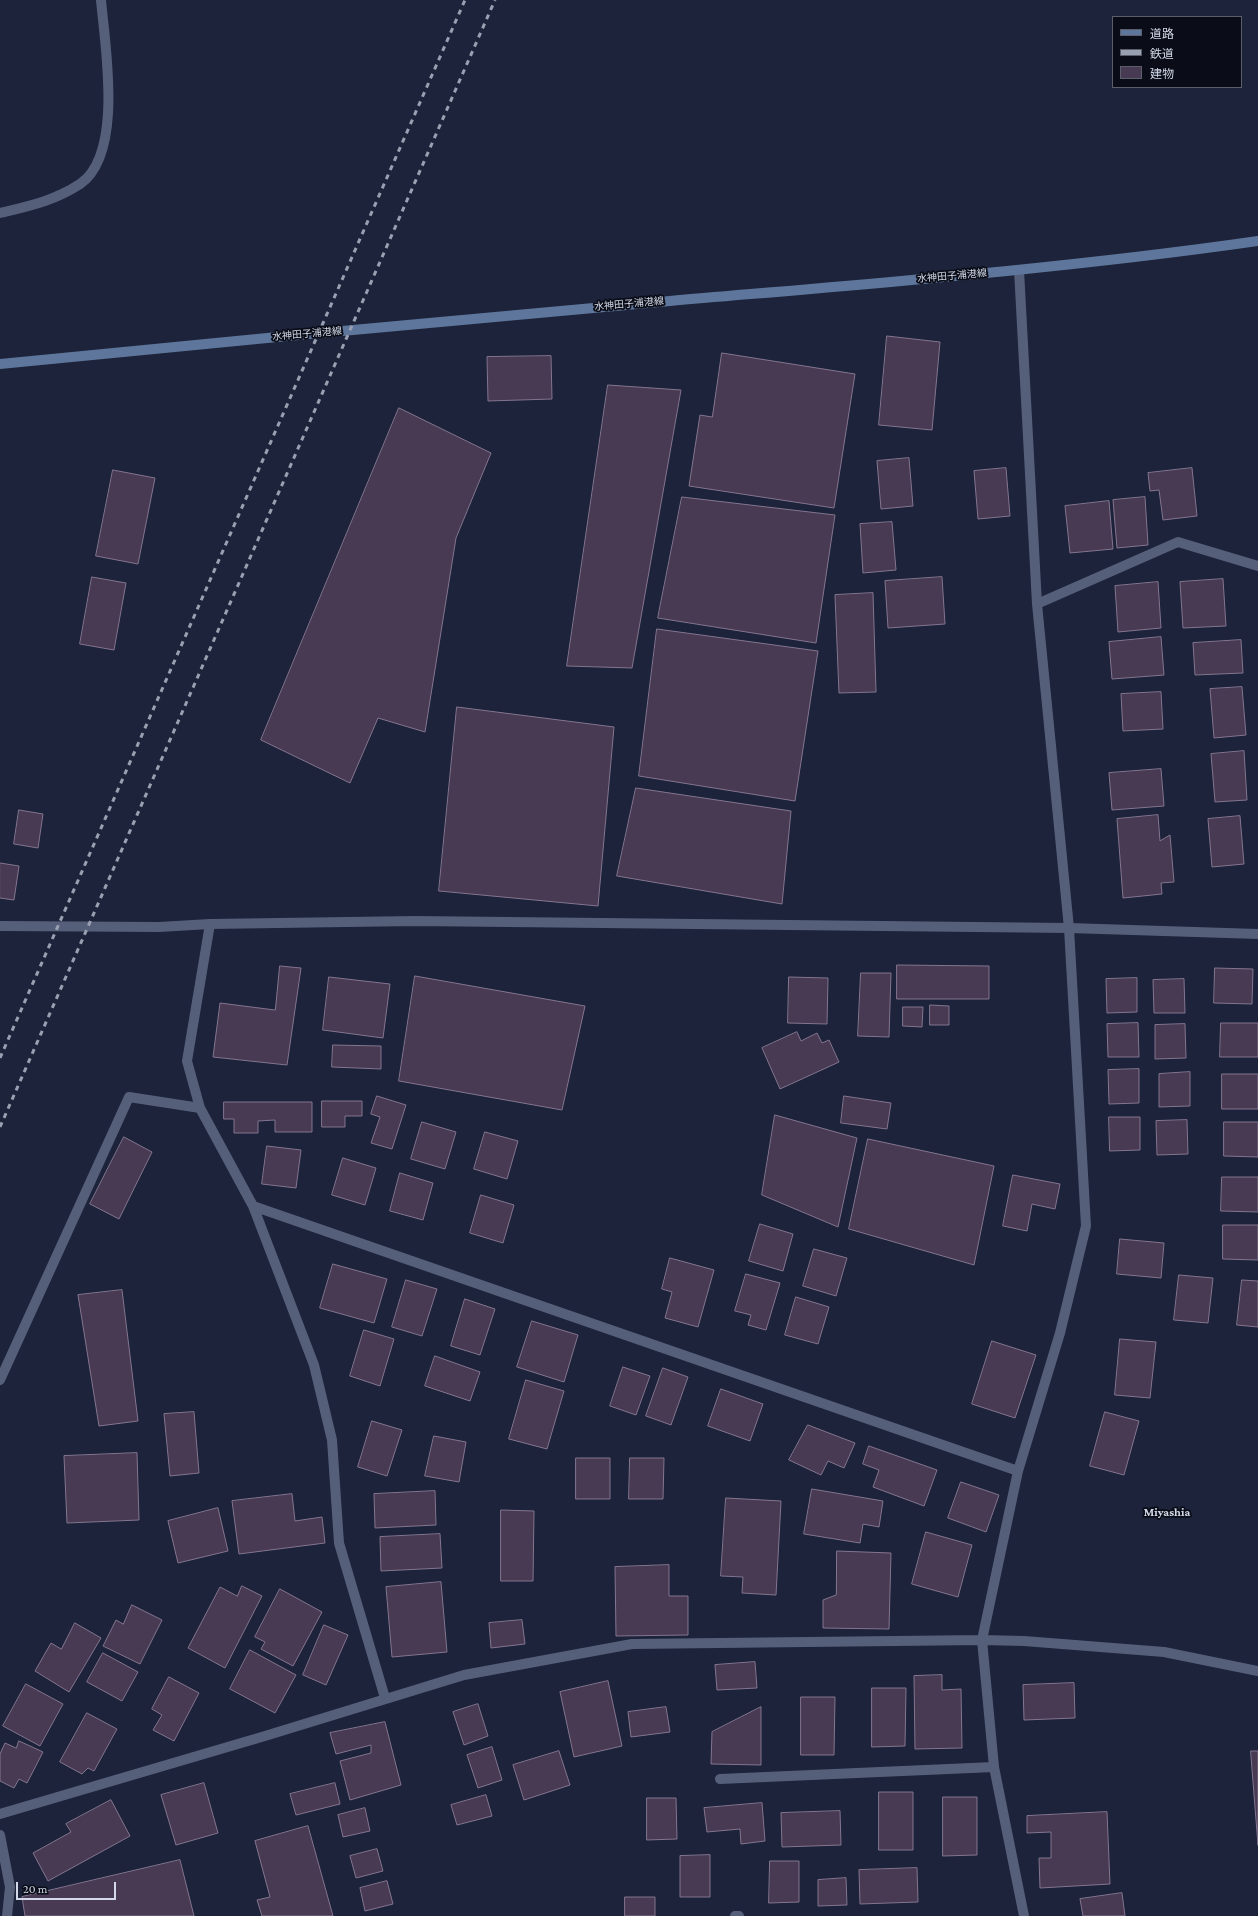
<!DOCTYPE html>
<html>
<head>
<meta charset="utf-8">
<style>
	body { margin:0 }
	#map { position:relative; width:1258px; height:1916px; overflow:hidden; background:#1c233a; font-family:"Crimson Pro","Noto Sans JP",serif }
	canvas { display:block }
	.legend { position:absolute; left:1112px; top:16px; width:130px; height:72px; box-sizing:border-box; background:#0a0d17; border:1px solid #5a5f6b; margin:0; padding:5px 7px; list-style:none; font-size:12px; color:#d3d9e8 }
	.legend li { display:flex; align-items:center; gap:8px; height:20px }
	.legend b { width:20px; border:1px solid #5a5f6b }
	.scale { position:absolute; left:16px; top:1882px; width:100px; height:18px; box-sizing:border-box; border:2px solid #d3d9e8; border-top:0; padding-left:5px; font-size:12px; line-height:14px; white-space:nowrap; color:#d3d9e8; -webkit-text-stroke:3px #0a0d17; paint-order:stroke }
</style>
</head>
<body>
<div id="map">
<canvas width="1258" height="1916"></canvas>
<ul class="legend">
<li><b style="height:5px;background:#5e769b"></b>道路</li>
<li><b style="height:5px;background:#99a0b1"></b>鉄道</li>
<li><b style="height:11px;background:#483a52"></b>建物</li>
</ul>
<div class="scale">20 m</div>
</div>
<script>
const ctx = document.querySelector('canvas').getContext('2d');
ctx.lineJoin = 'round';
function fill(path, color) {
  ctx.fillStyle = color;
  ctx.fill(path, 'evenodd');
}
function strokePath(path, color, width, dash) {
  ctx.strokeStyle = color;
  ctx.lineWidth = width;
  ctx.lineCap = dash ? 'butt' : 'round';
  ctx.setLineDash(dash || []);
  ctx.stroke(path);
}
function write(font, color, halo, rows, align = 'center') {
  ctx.font = font + ' "Crimson Pro","Noto Sans JP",serif';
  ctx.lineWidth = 3.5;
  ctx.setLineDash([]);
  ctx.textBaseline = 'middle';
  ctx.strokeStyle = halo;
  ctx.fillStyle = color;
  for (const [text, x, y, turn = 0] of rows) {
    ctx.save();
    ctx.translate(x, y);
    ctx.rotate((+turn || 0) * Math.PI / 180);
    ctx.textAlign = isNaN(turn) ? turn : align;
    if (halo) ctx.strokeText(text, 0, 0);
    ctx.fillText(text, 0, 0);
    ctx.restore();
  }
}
const building = new Path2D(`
	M887 336 940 342 932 430 879 425Z
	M722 353 855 374 834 508 689 486 700 415 712 417Z
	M551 356 552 399 488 401 487 357Z
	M608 385 681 390 632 668 567 666Z
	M399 408 491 453 456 538 425 732 378 718 350 783 261 740Z
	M909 458 913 506 881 509 877 461Z
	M1006 468 1010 516 978 519 974 471Z
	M1192 468 1197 516 1163 520 1159 490 1150 491 1148 473Z
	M113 470 155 478 138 564 96 556Z
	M682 497 835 515 816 643 658 618Z
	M1145 497 1148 545 1117 548 1113 500Z
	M1109 501 1113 549 1070 553 1065 506Z
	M892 522 896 570 863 573 860 524Z
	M92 577 126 583 114 650 80 644Z
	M942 577 945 624 888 628 885 581Z
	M1223 579 1226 626 1183 628 1180 582Z
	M1158 582 1161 628 1118 632 1115 586Z
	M873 593 876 692 839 693 835 595Z
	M657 629 818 651 795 801 639 776Z
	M1161 637 1164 675 1112 679 1109 642Z
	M1241 640 1243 673 1195 675 1193 643Z
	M1242 687 1246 735 1214 738 1210 689Z
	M1161 692 1163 729 1123 731 1121 694Z
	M457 707 614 727 598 906 439 891Z
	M1244 751 1247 800 1215 802 1211 754Z
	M1161 769 1164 806 1112 810 1109 773Z
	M636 788 791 811 782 904 617 876Z
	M19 810 43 814 38 848 14 844Z
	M1158 815 1160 841 1170 835 1174 882 1161 883 1162 894 1123 898 1117 819Z
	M1240 816 1244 864 1212 867 1208 819Z
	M0 863 19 866 14 900 0 898Z
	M897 965 989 966V999H897Z
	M280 966 301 968 287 1065 213 1057 220 1003 275 1010Z
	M1215 968 1253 969 1252 1004 1214 1003Z
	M861 973H891L889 1037 858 1036Z
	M415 976 585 1006 562 1110 399 1081Z
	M329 977 390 984 383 1038 323 1030Z
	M789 977 828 978 827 1024 788 1023Z
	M1137 978V1012L1107 1013 1106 979Z
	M1184 979 1185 1013H1154L1153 980Z
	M930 1005 949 1006V1025H930Z
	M903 1007H923L922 1027 903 1026Z
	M1138 1023 1139 1057H1108L1107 1024Z
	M1221 1023H1258V1057H1220Z
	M1185 1024 1186 1058 1155 1059V1025Z
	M797 1032 801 1041 817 1033 822 1043 829 1040 839 1062 780 1089 762 1048Z
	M333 1045 381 1046V1069L332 1067Z
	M1139 1069V1103L1109 1104 1108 1070Z
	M1190 1072V1106L1159 1107V1074Z
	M1222 1074H1258V1109H1222Z
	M377 1096 406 1105 392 1149 371 1143 380 1117 371 1114Z
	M844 1096 891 1103 887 1129 841 1123Z
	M322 1101H362V1116H345V1127H322Z
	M224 1102H312V1132H275V1120L258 1121V1133H234V1119H224Z
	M775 1115 857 1138 838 1227 762 1195Z
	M1109 1117H1140V1150L1110 1151Z
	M1187 1120 1188 1154 1157 1155 1156 1121Z
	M422 1122 456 1132 445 1169 411 1159Z
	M1224 1122H1258V1157L1224 1156Z
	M485 1132 518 1141 507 1179 474 1169Z
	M124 1137 152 1152 119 1219 90 1204Z
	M868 1139 994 1166 974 1265 849 1229Z
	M267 1146 301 1150 296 1188 262 1184Z
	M343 1158 376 1168 365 1205 332 1195Z
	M400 1173 433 1183 423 1220 390 1211Z
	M1013 1175 1060 1184 1055 1209 1032 1204 1027 1231 1003 1226Z
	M1222 1177H1258V1212L1221 1211Z
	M481 1195 514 1205 503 1243 470 1233Z
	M760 1224 793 1234 783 1271 749 1261Z
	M1223 1225H1258V1260L1223 1259Z
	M1120 1239 1164 1243 1161 1278 1117 1274Z
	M814 1249 847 1258 836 1296 803 1286Z
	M670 1258 714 1270 698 1327 665 1318 672 1292 662 1289Z
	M333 1264 387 1279 374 1323 320 1308Z
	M746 1274 780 1283 766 1330 748 1325 751 1315 735 1311Z
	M1179 1275 1213 1278 1208 1323 1174 1320Z
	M406 1280 437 1289 422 1336 392 1327Z
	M1242 1280 1258 1281V1327L1237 1325Z
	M122 1290 138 1421 99 1426 78 1295Z
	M796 1297 829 1307 818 1344 785 1335Z
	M465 1299 495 1309 480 1355 451 1346Z
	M532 1321 578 1335 564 1382 517 1367Z
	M364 1330 394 1339 380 1386 350 1376Z
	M1120 1339 1156 1342 1150 1398 1115 1395Z
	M992 1341 1036 1355 1015 1418 972 1404Z
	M435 1356 480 1372 470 1401 425 1386Z
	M623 1367 650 1376 636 1415 610 1406Z
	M663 1368 688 1377 671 1425 646 1416Z
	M526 1380 564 1391 547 1449 509 1439Z
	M721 1389 763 1404 750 1441 708 1426Z
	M194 1412 199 1473 170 1476 164 1414Z
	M1105 1412 1139 1421 1124 1475 1090 1466Z
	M372 1421 402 1430 387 1476 358 1467Z
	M808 1425 855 1443 844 1468 828 1461 821 1475 789 1460Z
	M434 1436 466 1442 459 1482 425 1476Z
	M869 1446 937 1470 924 1506 873 1487 879 1470 863 1464Z
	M137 1453 139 1520 67 1523 64 1456Z
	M576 1458H610V1499H576Z
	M630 1458H664L663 1499H629Z
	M961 1482 999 1495 986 1532 948 1518Z
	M812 1489 883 1501 879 1527 863 1524 860 1543 804 1534Z
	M435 1491 436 1525 375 1528 374 1494Z
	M292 1494 295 1521 322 1517 325 1543 239 1554 232 1501Z
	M726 1498 781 1501 776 1595 742 1593 743 1577 721 1576Z
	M218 1508 228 1551 178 1563 168 1521Z
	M501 1510 534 1511 533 1581H501Z
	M926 1532 972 1545 958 1597 912 1584Z
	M440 1534 442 1568 381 1571 380 1537Z
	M837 1551 891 1553 889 1629 823 1628V1600L836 1595Z
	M669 1565V1596H688V1635L616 1636 615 1567Z
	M441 1582 447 1652 392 1657 386 1587Z
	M242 1586 262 1596 225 1668 188 1648 220 1587 237 1596Z
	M280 1589 322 1612 293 1666 261 1649 265 1642 255 1637Z
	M132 1605 162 1620 140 1664 103 1646 116 1620 123 1624Z
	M522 1620 525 1644 491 1648 489 1623Z
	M75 1623 101 1638 69 1692 35 1671 51 1643 61 1649Z
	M324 1625 348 1635 326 1685 303 1675Z
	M250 1650 296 1675 275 1713 230 1689Z
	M103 1653 138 1672 122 1701 87 1682Z
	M755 1662 757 1688 717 1690 715 1665Z
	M942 1675V1690L961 1689 962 1748 915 1749 914 1676Z
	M169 1677 199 1693 174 1741 153 1730 162 1715 152 1709Z
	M608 1681 622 1746 574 1757 560 1692Z
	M1074 1683 1075 1718 1024 1720 1023 1685Z
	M26 1684 63 1704 40 1746 3 1726Z
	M872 1688H906L905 1746 872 1747Z
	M801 1697H835L834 1755H801Z
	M478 1704 488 1736 464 1745 453 1712Z
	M666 1707 670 1732 631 1737 628 1712Z
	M761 1707V1765L711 1764 712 1732Z
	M87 1713 117 1729 94 1771 88 1768 82 1774 60 1762Z
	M385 1722 401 1785 350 1800 340 1761 371 1753V1745L336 1754 330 1733Z
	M19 1741 43 1752 27 1783 19 1779 14 1788 0 1781V1754L5 1743 16 1748Z
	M492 1747 502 1780 478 1788 467 1755Z
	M559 1751 570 1785 524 1800 513 1765Z
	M1251 1751H1258V1845Z
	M204 1783 218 1833 176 1845 161 1795Z
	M335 1783 340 1804 296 1815 290 1794Z
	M879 1792H913V1850H879Z
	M486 1795 492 1816 457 1825 451 1805Z
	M943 1797H977V1855L943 1856Z
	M647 1798H676L677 1839 647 1840Z
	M111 1800 130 1836 48 1881 33 1853 71 1832 66 1824Z
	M762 1803 765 1841 741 1844 740 1829 707 1832 704 1808Z
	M365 1808 370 1831 343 1837 338 1815Z
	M840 1811 841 1845 782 1847 781 1813Z
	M1107 1812 1110 1884 1040 1888 1039 1858H1051V1832L1027 1833V1816Z
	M308 1826 333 1916H262L257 1900 270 1897 255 1841Z
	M377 1849 383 1871 356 1878 350 1856Z
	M710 1855V1897H680V1856Z
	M180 1860 194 1916H25L22 1897Z
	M770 1861H799V1902L769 1903Z
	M917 1868 918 1902 860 1904 859 1870Z
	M846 1878 847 1905 818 1906V1880Z
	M387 1881 393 1904 365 1911 360 1888Z
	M1122 1893 1125 1916H1083L1080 1899Z
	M625 1897H655V1916H625Z`);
fill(building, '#483a52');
strokePath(building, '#847590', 1);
strokePath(new Path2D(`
	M0 213C29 206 54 201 80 184 124 154 105 46 101 0
	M1019 270 1037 604 1069 928 1086 1226 1060 1333 1018 1471 982 1640 994 1767 1024 1916
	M1037 604 1178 542 1258 566
	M210 924 187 1061 200 1108 253 1206 314 1365 332 1440 339 1543 385 1698
	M253 1206 1018 1471
	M0 1380 129 1097 200 1108
	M720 1779 994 1767
	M0 1814 265 1736 464 1675 632 1644 982 1640 1024 1641 1164 1652 1258 1671
	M0 1835 10 1887 7 1916
	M735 1916H739`), '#565f7a', 10);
strokePath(new Path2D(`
	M0 926 159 927 210 924 415 921 1069 928 1258 934`), '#565f7a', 10);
strokePath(new Path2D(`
	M0 364C223 342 447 320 670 301 866 284 1063 269 1258 241`), '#5e769b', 10);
strokePath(new Path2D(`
	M0 1058 465 0
	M0 1127 495 0`), '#99a0b1', 3, [5, 5]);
write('10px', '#d3d9e8', '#0a0d17', [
	["水神田子浦港線",952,276,-5],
	["水神田子浦港線",629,304,-5],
	["水神田子浦港線",307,334,-5]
]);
write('bold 12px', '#d3d9e8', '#0a0d17', [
	["Miyashia",1167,1512]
]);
</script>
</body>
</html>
